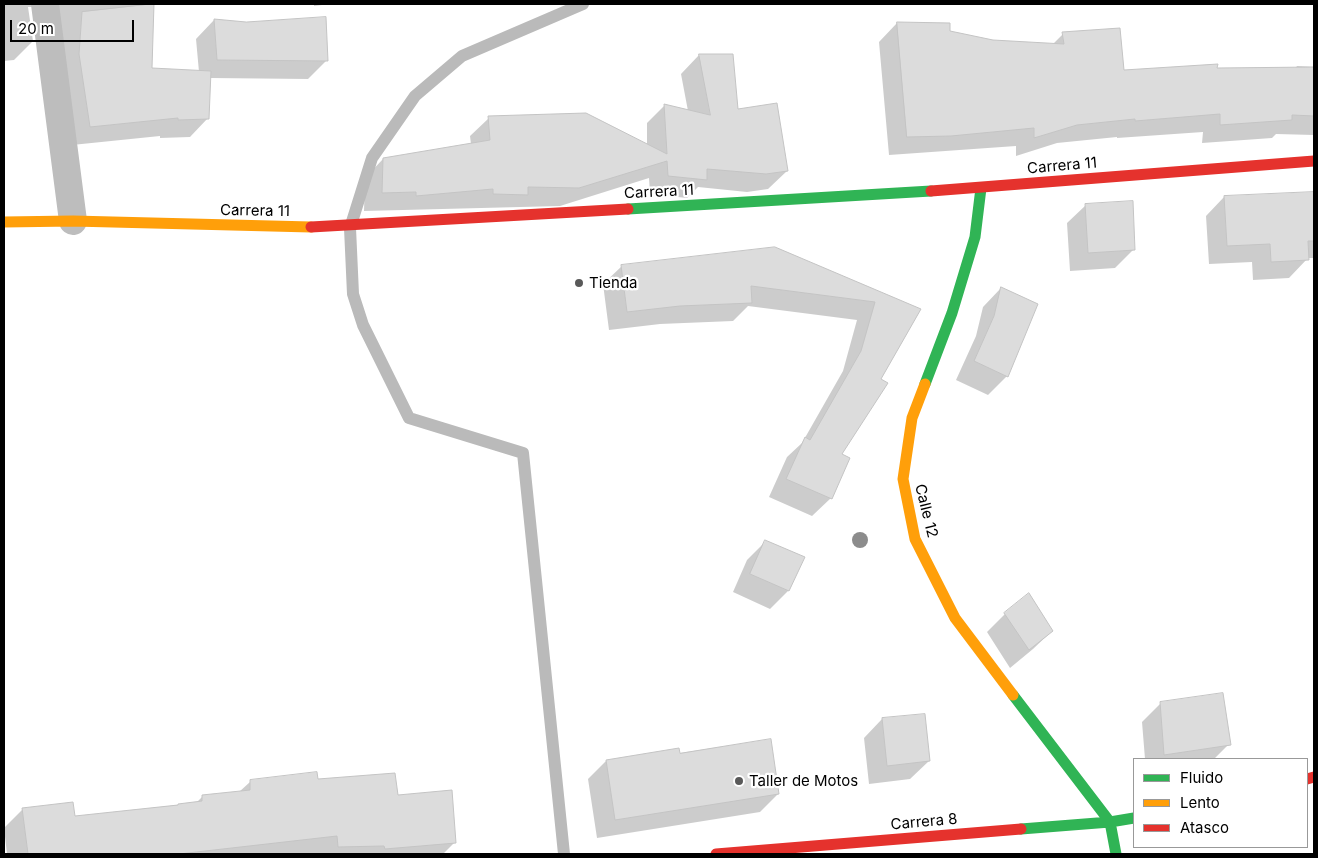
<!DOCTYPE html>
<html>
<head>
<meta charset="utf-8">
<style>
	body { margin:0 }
	#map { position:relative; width:1318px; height:858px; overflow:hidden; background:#fff; font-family:Inter,sans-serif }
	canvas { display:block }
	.frame { position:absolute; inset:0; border:5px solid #000; pointer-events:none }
	.legend { position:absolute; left:1133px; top:758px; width:175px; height:90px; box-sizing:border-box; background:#fff; border:1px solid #999; margin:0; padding:6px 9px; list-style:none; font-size:15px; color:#000 }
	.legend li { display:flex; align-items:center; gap:10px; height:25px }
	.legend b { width:25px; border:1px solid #999 }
	.scale { position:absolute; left:10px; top:20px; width:124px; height:22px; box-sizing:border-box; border:2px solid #000; border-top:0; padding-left:6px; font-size:15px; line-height:18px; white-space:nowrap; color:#000; -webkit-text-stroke:4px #fff; paint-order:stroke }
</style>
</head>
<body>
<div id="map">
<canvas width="1318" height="858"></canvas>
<div class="frame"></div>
<ul class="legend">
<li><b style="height:6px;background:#30b455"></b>Fluido</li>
<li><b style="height:6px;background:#ff9f0a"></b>Lento</li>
<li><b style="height:6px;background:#e5322d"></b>Atasco</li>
</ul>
<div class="scale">20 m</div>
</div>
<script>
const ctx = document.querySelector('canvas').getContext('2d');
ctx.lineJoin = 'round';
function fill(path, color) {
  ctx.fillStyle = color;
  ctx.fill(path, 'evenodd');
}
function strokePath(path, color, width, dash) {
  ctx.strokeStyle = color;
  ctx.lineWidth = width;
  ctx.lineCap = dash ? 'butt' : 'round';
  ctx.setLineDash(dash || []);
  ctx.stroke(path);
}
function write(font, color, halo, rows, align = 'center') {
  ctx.font = font + ' Inter,sans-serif';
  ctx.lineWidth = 4.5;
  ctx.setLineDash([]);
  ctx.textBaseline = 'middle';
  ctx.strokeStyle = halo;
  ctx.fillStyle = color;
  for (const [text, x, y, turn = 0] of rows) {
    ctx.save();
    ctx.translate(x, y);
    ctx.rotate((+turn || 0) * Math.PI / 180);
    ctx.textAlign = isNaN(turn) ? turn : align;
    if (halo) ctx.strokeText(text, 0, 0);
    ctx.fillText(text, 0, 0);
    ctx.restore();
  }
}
fill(new Path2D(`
	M4 4H153L151 69 199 72 196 39 214 20 326 61 308 79 210 78 208 118 190 137 160 138V136L72 145 32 7H28L33 41 14 60 4 61Z
	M314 4H330L314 6Z
	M897 23 993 42 1052 45 1063 34 1123 72 1295 69 1297 66 1314 67V135L1276 134 1272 138 1202 143 1203 132 1117 138V137L1057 143 1016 156V146L889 155 879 42Z
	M699 55 737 110 787 171 768 189 747 192 698 187 687 198 650 194 649 178 560 206 364 211 365 178 383 159 471 144 470 136 489 118 647 145V123L665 105 688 111 681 74Z
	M1314 193V258H1308L1289 278 1253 280 1252 262 1209 264 1206 216 1224 197Z
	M1086 205 1134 249 1115 268 1070 271 1067 223Z
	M775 248 919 309 880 379 840 454 831 498 812 516 769 497 787 457 802 443 843 371 857 320 748 306 733 321 660 324 609 330 603 284 622 266Z
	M1001 288 1007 376 988 395 956 380 976 336 983 307Z
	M766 541 788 591 770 609 733 592 747 560Z
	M1005 614 1052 631 1033 649 1010 668 987 632Z
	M1160 704 1229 744 1214 759H1145L1142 722Z
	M882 719 929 761 910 779 869 784 864 738Z
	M679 754 778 794 760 812 597 838 588 779 606 761Z
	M317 781 397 796 455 842 443 854H7L4 828 23 809 73 817 196 803 203 796 239 792 250 782Z`), '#0003');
strokePath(new Path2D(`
	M564 854 523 453 409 418 363 325 353 294 350 228 372 158 415 96 462 56 583 4`), '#bababa', 12);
const building = new Path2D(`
	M154 4 152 68 211 71 209 119 178 120V118L90 127 79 54 82 12Z
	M326 17 328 61 217 60 214 19 246 22Z
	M897 22 950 23V31L993 40 1064 44 1062 32 1120 28 1124 70 1218 64 1217 68 1314 67V116L1292 115V120L1220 125V114L1135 121V119L1077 125 1034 138V128L951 136 907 137Z
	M699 54H733L738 109 777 103 788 171 766 174 707 169V180L668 176 667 161 579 188 528 187V195L493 194V189L416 196V192L382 193 383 158 490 140 488 116 586 113 667 154 664 104 710 115Z
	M1314 192V241H1308L1309 260 1271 262 1270 244 1227 246 1224 196Z
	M1133 201 1135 250 1088 253 1085 204Z
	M775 247 921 309 881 379 888 383 842 454 850 458 832 499 786 479 805 437 810 440 861 351 875 302 751 286 752 303 680 306 627 312 621 265Z
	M1001 287 1038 304 1008 377 974 361 994 316Z
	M765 540 805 557 789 591 750 574Z
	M1029 593 1053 631 1029 650 1004 613Z
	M1223 693 1231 745 1164 755 1160 702Z
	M925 714 930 761 887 766 882 718Z
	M771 739 779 794 615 820 606 760 679 748 680 753Z
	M317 772 318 779 395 773 398 795 452 790 456 843 385 849 384 846 338 847 337 836 179 854H28L22 808 73 802 75 816 178 805V804L202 801V795L250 790V780Z`);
fill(building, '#dcdcdc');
strokePath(building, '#c4c4c4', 1);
strokePath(new Path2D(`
	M45 4 73 221`), '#bdbdbd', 28);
strokePath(new Path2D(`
	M628 209 931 191
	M925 384 952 313 975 237 981 188
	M1013 695 1110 822 1116 854
	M1021 829 1110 822 1134 818`), '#30b455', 11);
strokePath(new Path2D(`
	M4 222 73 221 311 227
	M925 384 912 418 903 479 915 539 955 618 1013 695`), '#ff9f0a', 11);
strokePath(new Path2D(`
	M931 191 1314 161
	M311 227 628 209
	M1307 779 1314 777
	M716 854 1021 829`), '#e5322d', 11);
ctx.fillStyle = '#8c8c8c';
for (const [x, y] of [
	[860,540]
]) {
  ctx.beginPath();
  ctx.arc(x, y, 8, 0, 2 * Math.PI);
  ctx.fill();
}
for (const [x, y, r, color] of [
	[579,283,5,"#595959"],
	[739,781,5,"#595959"]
]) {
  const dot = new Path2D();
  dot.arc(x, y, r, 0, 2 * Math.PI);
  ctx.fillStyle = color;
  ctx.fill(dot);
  strokePath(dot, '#fff', 2);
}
write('15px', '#000', '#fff', [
	["Carrera 11",1062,166,-5],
	["Carrera 11",659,192,-3],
	["Carrera 11",255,211,1],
	["Calle 12",926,511,76],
	["Carrera 8",924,822,-5]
]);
write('15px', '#000', '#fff', [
	["Tienda",589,283],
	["Taller de Motos",749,781]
], 'left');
</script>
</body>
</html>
